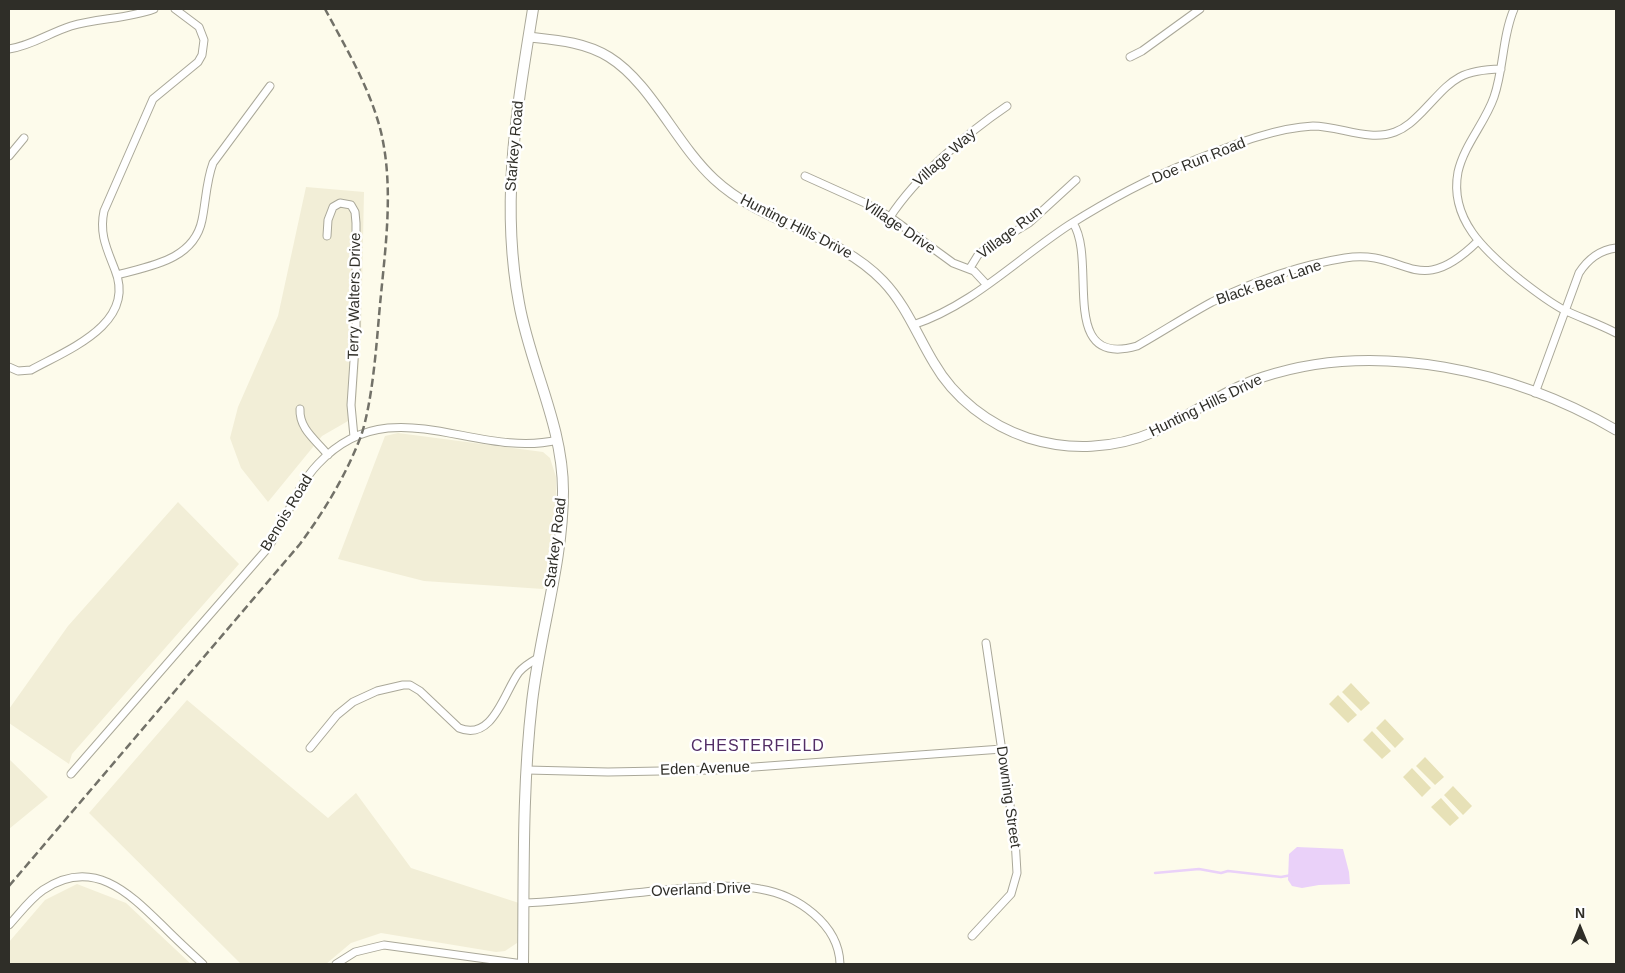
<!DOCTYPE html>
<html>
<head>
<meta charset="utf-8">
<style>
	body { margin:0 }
	#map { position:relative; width:1625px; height:973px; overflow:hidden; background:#fdfbeb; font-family:Arial,sans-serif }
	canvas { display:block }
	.frame { position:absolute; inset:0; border:10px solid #2f2e28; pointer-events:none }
	.north { position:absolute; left:1555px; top:903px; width:50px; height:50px; -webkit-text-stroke:4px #fff; paint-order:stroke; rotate:0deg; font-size:14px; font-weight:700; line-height:20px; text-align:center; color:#2f2e28 }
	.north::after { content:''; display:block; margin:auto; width:18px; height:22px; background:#2f2e28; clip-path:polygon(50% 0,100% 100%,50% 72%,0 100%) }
</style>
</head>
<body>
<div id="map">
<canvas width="1625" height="973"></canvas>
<div class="frame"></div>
<div class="north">N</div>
</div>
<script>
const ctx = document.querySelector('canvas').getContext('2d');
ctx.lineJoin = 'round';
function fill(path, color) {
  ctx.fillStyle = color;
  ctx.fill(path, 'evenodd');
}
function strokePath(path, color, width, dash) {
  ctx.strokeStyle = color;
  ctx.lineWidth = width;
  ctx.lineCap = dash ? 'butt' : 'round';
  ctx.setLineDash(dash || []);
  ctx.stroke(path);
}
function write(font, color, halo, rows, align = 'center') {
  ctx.font = font + ' Arial,sans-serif';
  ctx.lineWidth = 5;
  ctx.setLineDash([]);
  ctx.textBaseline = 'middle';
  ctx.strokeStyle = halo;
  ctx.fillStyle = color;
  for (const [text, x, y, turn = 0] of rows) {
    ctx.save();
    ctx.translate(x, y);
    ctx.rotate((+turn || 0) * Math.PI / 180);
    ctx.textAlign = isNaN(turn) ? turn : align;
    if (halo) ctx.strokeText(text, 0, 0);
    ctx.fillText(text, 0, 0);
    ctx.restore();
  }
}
fill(new Path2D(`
	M306 187 364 192 361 335 355 417 322 436 268 502 241 468 230 438 238 407 278 316Z
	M398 433 543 452 550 458 556 477V513L549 578 543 589 424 581 338 559 385 436Z
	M178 502 239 564 72 754 69 764 9 723V709L68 626Z
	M187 700 328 818 356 793 411 868 519 903 517 943 505 951 496 952 381 933 351 943 326 964H241L89 813Z
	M9 759 48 797 9 829Z
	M77 884 126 903 191 964H9V942L45 900Z`), '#f2eed7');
fill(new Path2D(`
	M1351 683 1370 703 1361 711 1342 692Z
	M1338 695 1357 715 1348 723 1329 704Z
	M1385 719 1404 739 1395 748 1376 728Z
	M1372 731 1391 751 1382 759 1363 740Z
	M1425 757 1444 777 1435 785 1416 766Z
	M1412 768 1431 788 1422 797 1403 777Z
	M1453 786 1472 806 1463 815 1444 795Z
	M1441 798 1459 818 1450 826 1431 807Z`), '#e7e1b7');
fill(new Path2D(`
	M1297 847 1343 849 1349 872 1350 884 1319 885 1302 888 1292 886 1288 880 1289 854Z`), '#ead1f9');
strokePath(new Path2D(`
	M1155 873 1199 869 1221 873 1228 871 1281 877 1292 875`), '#ead1f9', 2.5);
const minor = new Path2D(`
	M1514 9C1502 37 1504 68 1494 97 1485 123 1464 145 1458 172 1449 219 1485 251 1518 278 1532 289 1547 301 1564 310 1581 318 1599 324 1616 333
	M9 49C31 46 49 33 71 26 98 18 127 19 154 9
	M1130 57 1142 51 1200 9
	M9 156 24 138
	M805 176 865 203 890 217 953 263 974 271 987 285
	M890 217C916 177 967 133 1007 106
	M1073 223C1098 261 1057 369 1137 346 1162 332 1186 316 1212 302 1253 282 1300 265 1345 258 1406 248 1416 302 1478 241
	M327 236 328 220 333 207 340 203 351 205 355 212 356 223V331L351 405 354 437
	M970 268 978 255 984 250 1029 223 1076 180
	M117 275C150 266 194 260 202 220 206 201 206 182 213 163L270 86
	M913 325C973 305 1017 259 1069 225 1107 201 1148 179 1190 162 1228 147 1272 128 1313 126 1340 126 1369 142 1395 132 1406 128 1414 120 1422 112 1451 82 1456 70 1501 69
	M9 367 18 371 31 370C67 350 137 324 115 270 107 249 99 234 104 211L153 99 198 62 202 55 204 40 199 27 175 9
	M1535 393 1579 273C1588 259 1600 250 1616 248
	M300 409C299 429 316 440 328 455
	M310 748 337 715 353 702 377 691 403 685H410L420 691 459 728C493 742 504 692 519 672 524 666 531 662 538 658
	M527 770 608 772 713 770 1002 749
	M71 774 267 549C286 522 295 488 318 464 391 386 474 460 558 440
	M524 903C575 901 625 893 676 889 704 887 733 884 760 889 797 895 839 924 840 964
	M9 925C20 913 30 899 43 890 95 855 132 896 167 930 179 942 191 953 203 964
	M972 936 1011 894 1017 873 1015 839 986 643
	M336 964 355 952 384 945 523 964`);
const tertiary = new Path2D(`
	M529 37C557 40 585 42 609 57 651 83 676 144 714 179 763 225 836 232 883 281 906 305 917 335 934 363 954 398 989 425 1028 438 1069 451 1114 449 1154 432 1191 416 1223 390 1263 377 1377 339 1515 371 1616 430`);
const secondary = new Path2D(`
	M523 964C524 877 522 789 532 702 540 632 563 562 563 491 563 425 530 366 519 303 500 201 517 109 533 9`);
strokePath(minor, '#aaa899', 9);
strokePath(tertiary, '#aaa899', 11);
strokePath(secondary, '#aaa899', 12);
strokePath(minor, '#fff', 7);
strokePath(tertiary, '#fff', 9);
strokePath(secondary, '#fff', 10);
strokePath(new Path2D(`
	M9 886 300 544C325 510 346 475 361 436 372 403 376 351 379 316 384 256 395 192 381 132 370 88 346 48 325 9`), '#727168', 2.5, [8, 4]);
write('15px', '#2f2e28', '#fff', [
	["Starkey Road",515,146,-85],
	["Village Way",945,158,-42],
	["Doe Run Road",1199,161,-22],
	["Hunting Hills Drive",796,227,27],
	["Village Drive",899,227,34],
	["Village Run",1010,233,-37],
	["Black Bear Lane",1269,283,-19],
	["Terry Walters Drive",355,296,-89],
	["Hunting Hills Drive",1206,406,-26],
	["Benois Road",287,513,-59],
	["Starkey Road",556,543,-83],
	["Eden Avenue",705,769,-2],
	["Downing Street",1008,797,82],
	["Overland Drive",701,890,-2]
]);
ctx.letterSpacing = '1px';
write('16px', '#522d65', '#fff', [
	["CHESTERFIELD",758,747]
]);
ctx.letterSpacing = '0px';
</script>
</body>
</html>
